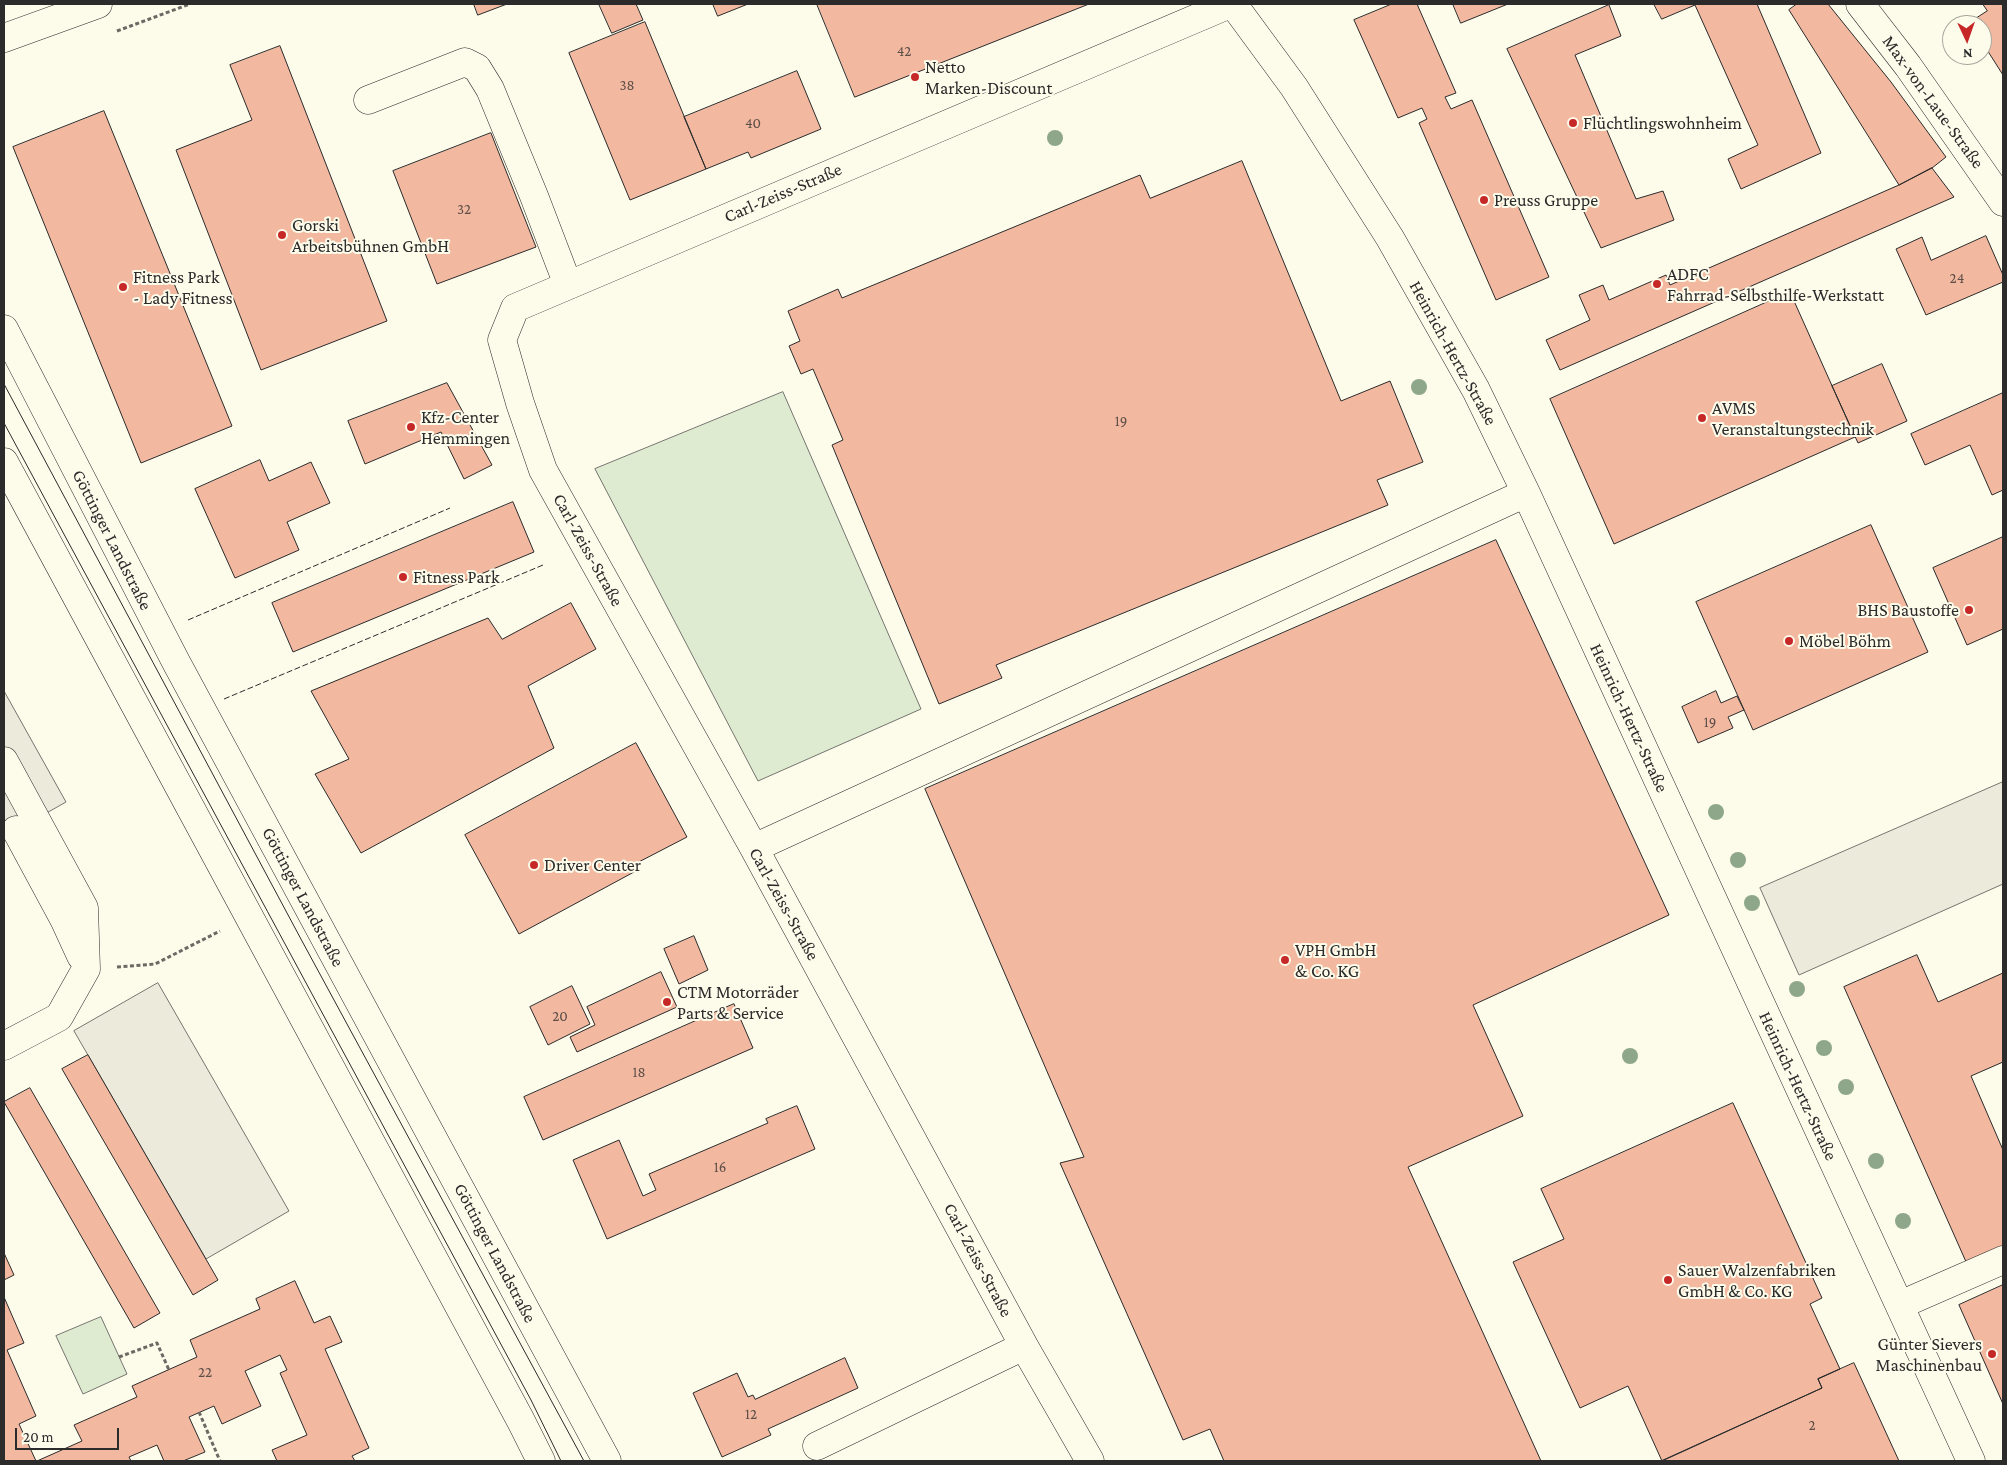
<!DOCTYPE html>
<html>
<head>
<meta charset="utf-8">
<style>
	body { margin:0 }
	#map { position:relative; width:2007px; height:1465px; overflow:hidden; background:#fdfbea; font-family:"Crimson Pro",serif }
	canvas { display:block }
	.frame { position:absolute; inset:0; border:5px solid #2b2b2b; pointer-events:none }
	.north { position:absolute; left:1942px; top:15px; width:50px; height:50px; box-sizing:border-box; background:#fdfbea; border:1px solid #a9a89e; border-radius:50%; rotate:177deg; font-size:14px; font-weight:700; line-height:20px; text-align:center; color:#2b2b2b }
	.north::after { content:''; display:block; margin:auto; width:18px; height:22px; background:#c62828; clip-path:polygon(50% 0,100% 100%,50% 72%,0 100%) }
	.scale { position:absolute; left:15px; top:1428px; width:104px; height:22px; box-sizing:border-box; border:2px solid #2b2b2b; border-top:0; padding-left:6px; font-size:15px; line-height:18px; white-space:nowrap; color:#2b2b2b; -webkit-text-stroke:4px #fdfbea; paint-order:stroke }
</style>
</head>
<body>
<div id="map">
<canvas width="2007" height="1465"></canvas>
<div class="frame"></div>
<div class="north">N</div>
<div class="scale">20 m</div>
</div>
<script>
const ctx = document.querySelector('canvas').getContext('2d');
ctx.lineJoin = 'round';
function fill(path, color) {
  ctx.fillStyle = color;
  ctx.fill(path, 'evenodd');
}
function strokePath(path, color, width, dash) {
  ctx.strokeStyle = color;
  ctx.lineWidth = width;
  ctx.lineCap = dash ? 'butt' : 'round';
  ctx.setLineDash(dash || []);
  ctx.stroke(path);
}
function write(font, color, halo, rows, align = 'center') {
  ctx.font = font + ' "Crimson Pro",serif';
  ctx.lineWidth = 4;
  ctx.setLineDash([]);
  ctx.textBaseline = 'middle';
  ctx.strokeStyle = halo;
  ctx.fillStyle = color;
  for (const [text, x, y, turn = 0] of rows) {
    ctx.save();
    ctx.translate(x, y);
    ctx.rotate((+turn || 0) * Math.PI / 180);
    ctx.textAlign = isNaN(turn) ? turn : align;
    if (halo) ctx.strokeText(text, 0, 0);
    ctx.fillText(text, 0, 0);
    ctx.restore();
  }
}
const green = new Path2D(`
	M783 392 921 709 758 781 595 469Z
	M101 1317 127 1374 83 1394 56 1336Z`);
fill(green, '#deebd1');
strokePath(green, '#74746e', 1);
const parking = new Path2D(`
	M4 691 66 802 4 837Z
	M2003 782V884L1799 975 1760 888Z
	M158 983 289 1211 206 1259 74 1031Z`);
fill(parking, '#eceadb');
strokePath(parking, '#74746e', 1);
const building = new Path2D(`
	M474 4H507L478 15Z
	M599 4H636L643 20 612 33Z
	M713 4H748L718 16Z
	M817 4H1089L855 97Z
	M1392 4H1417L1456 93 1445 97 1451 109 1472 100 1549 277 1496 300 1419 123 1427 119 1422 108 1398 118 1354 20Z
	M1453 4H1508L1461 23Z
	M1654 4H1757L1821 153 1741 189 1728 159 1758 145 1695 5 1662 19Z
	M1797 4H1828L1891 82 1946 157 1932 168 1899 185 1789 10Z
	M1983 4H2003V75L1982 42V25H1971L1970 22 1987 11Z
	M1609 5 1621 36 1575 55 1636 199 1663 191 1674 220 1601 248 1507 49Z
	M645 22 706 169 630 200 569 53Z
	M280 46 387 321 261 370 176 150 252 120 230 65Z
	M797 71 821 129 751 158 748 152 706 169 684 117Z
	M104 111 232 426 141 463 13 147Z
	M491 133 536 247 437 284 393 171Z
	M1242 161 1341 401 1390 381 1423 462 1377 480 1388 505 996 665 1002 678 939 704 832 445 843 440 813 369 801 374 789 346 800 341 788 311 838 289 842 298 1140 175 1150 198Z
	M1932 168 1954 197 1560 370 1546 340 1590 320 1579 295 1603 285 1609 300 1666 275 1670 285 1899 185Z
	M1986 236 2003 275V282L1926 315 1896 249 1922 237 1931 260Z
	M1790 292 1855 437 1614 544 1550 399Z
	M1882 364 1907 421 1858 443 1832 386Z
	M447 383 492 465 464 479 441 432 365 464 348 421Z
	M2003 393V490L1992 495 1970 445 1925 465 1911 434Z
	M260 460 269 481 311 462 330 503 287 522 299 550 235 578 195 489Z
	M513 502 534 552 293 652 272 603Z
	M1871 525 1928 652 1753 730 1696 602Z
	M2003 537V629L1967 645 1933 568Z
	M1496 540 1669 915 1473 1005 1523 1116 1408 1167 1541 1461H1224L1210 1429 1183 1440 1060 1163 1084 1157 925 789Z
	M571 603 596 649 528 686 554 748 361 853 315 774 349 759 311 691 488 618 502 639Z
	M1716 691 1721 703 1737 696 1744 710 1728 717 1733 728 1698 743 1682 707Z
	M636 743 687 837 631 866 634 872 519 934 465 835Z
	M694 936 708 970 679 984 664 949Z
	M1917 955 1938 1002 2003 973V1062L1971 1076 2003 1150V1248L1967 1264 1844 987Z
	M661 972 677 1007 577 1052 570 1037 595 1025 587 1007Z
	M572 986 590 1024 548 1045 530 1007Z
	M734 1004 753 1048 543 1140 524 1097Z
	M88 1055 218 1280 193 1295 62 1069Z
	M30 1088 160 1313 134 1328 4 1102Z
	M1733 1103 1822 1298 1810 1304 1840 1369 1818 1379 1822 1388 1662 1461 1628 1386 1580 1408 1513 1262 1564 1239 1541 1189Z
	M797 1106 815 1149 607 1239 573 1160 619 1140 643 1196 656 1190 649 1174 768 1123 766 1119Z
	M4 1253 14 1275 4 1280Z
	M295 1281 314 1323 330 1316 342 1342 325 1349 369 1448 352 1456 355 1461H277L272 1450 307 1435 280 1373 287 1370 280 1355 245 1371 261 1406 222 1424 214 1406 189 1417 205 1452 183 1461H164L157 1445 129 1457 131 1461H37L82 1441 74 1425 137 1397 132 1386 197 1357 190 1340 260 1309 256 1299Z
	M2003 1285V1404L1959 1305Z
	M4 1297 24 1343 7 1350 36 1416 19 1424 36 1461H4Z
	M845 1358 858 1388 768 1429 771 1435 722 1457 693 1393 737 1373 748 1397 753 1395 755 1399Z
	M1854 1363 1899 1461H1661L1822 1388 1818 1379Z`);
fill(building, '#f2b8a0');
strokePath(building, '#2b2b2b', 1);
const minor = new Path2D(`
	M1233 4 1294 87 1390 238 1476 390 1526 493 1971 1461
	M1860 4 1908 66 2003 202
	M368 100 465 62 477 68 490 89 534 196 568 285
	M4 329 176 662 607 1461
	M4 462 521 1421 541 1461
	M4 761 84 908 86 969
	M16 830 64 919 81 956
	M754 848 1526 493
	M4 1046 59 1017 86 969
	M1900 1305 2003 1260
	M817 1446 1024 1346
	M1090 1461 1024 1346 754 848 543 470 520 403 502 340 515 308 1230 4`);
const major = new Path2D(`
	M4 38 98 4`);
strokePath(minor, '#2b2b2b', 29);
strokePath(major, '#2b2b2b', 29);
strokePath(new Path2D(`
	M117 31 190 4
	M117 967 155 964 220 931
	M119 1357 157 1343 169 1370
	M199 1412 220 1461`), '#6a6964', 3, [4, 2.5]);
strokePath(minor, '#fdfbea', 28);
strokePath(major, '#fdfbea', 28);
strokePath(new Path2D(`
	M4 384 302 941 584 1461
	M4 423 531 1400 561 1461`), '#2b2b2b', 1);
strokePath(new Path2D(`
	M188 620 450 508
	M224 699 543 565`), '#2b2b2b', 1, [6, 2.5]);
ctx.fillStyle = '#8ea78a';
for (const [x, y] of [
	[1055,138],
	[1419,387],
	[1716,812],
	[1738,860],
	[1752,903],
	[1797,989],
	[1824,1048],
	[1630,1056],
	[1846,1087],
	[1876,1161],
	[1903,1221]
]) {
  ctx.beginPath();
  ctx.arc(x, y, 8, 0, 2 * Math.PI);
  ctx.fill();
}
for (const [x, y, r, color] of [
	[915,77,5,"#c62828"],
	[1573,123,5,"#c62828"],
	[1484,200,5,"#c62828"],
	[282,235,5,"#c62828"],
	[1657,284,5,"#c62828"],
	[123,287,5,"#c62828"],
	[1702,418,5,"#c62828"],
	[411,427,5,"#c62828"],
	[403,577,5,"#c62828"],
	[1969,610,5,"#c62828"],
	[1789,641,5,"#c62828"],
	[534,865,5,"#c62828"],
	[1285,960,5,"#c62828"],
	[667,1002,5,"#c62828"],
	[1668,1280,5,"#c62828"],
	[1992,1354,5,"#c62828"]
]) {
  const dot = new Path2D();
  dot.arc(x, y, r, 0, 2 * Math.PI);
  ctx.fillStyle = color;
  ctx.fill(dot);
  strokePath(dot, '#fdfbea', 2);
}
write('15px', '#5d4e48', null, [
	["42",904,51],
	["38",627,85],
	["40",753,123],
	["32",464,209],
	["24",1957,278],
	["19",1121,421],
	["19",1710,722],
	["20",560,1016],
	["18",639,1072],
	["16",720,1167],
	["22",205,1372],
	["12",751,1414],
	["2",1812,1425]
]);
write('18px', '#2b2b2b', '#fdfbea', [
	["Netto",925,67],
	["Marken-Discount",925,88],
	["Flüchtlingswohnheim",1583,123],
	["Preuss Gruppe",1494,200],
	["Gorski",292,225],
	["Arbeitsbühnen GmbH",292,246],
	["ADFC",1667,274],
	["Fahrrad-Selbsthilfe-Werkstatt",1667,295],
	["Fitness Park",133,277],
	["- Lady Fitness",133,298],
	["AVMS",1712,408],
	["Veranstaltungstechnik",1712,429],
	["Kfz-Center",421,417],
	["Hemmingen",421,438],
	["Fitness Park",413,577],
	["BHS Baustoffe",1959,610,"right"],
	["Möbel Böhm",1799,641],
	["Driver Center",544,865],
	["VPH GmbH",1295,950],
	["& Co. KG",1295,971],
	["CTM Motorräder",677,992],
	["Parts & Service",677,1013],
	["Sauer Walzenfabriken",1678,1270],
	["GmbH & Co. KG",1678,1291],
	["Günter Sievers",1982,1344,"right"],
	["Maschinenbau",1982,1365,"right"]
], 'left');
write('18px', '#2b2b2b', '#fdfbea', [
	["Max-von-Laue-Straße",1933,102,54],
	["Carl-Zeiss-Straße",783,193,-23],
	["Heinrich-Hertz-Straße",1453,353,61],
	["Göttinger Landstraße",112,540,63],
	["Carl-Zeiss-Straße",588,550,61],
	["Heinrich-Hertz-Straße",1629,718,65],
	["Göttinger Landstraße",303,897,62],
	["Carl-Zeiss-Straße",784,904,61],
	["Heinrich-Hertz-Straße",1798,1086,65],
	["Göttinger Landstraße",495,1253,62],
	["Carl-Zeiss-Straße",978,1260,62]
]);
</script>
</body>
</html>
